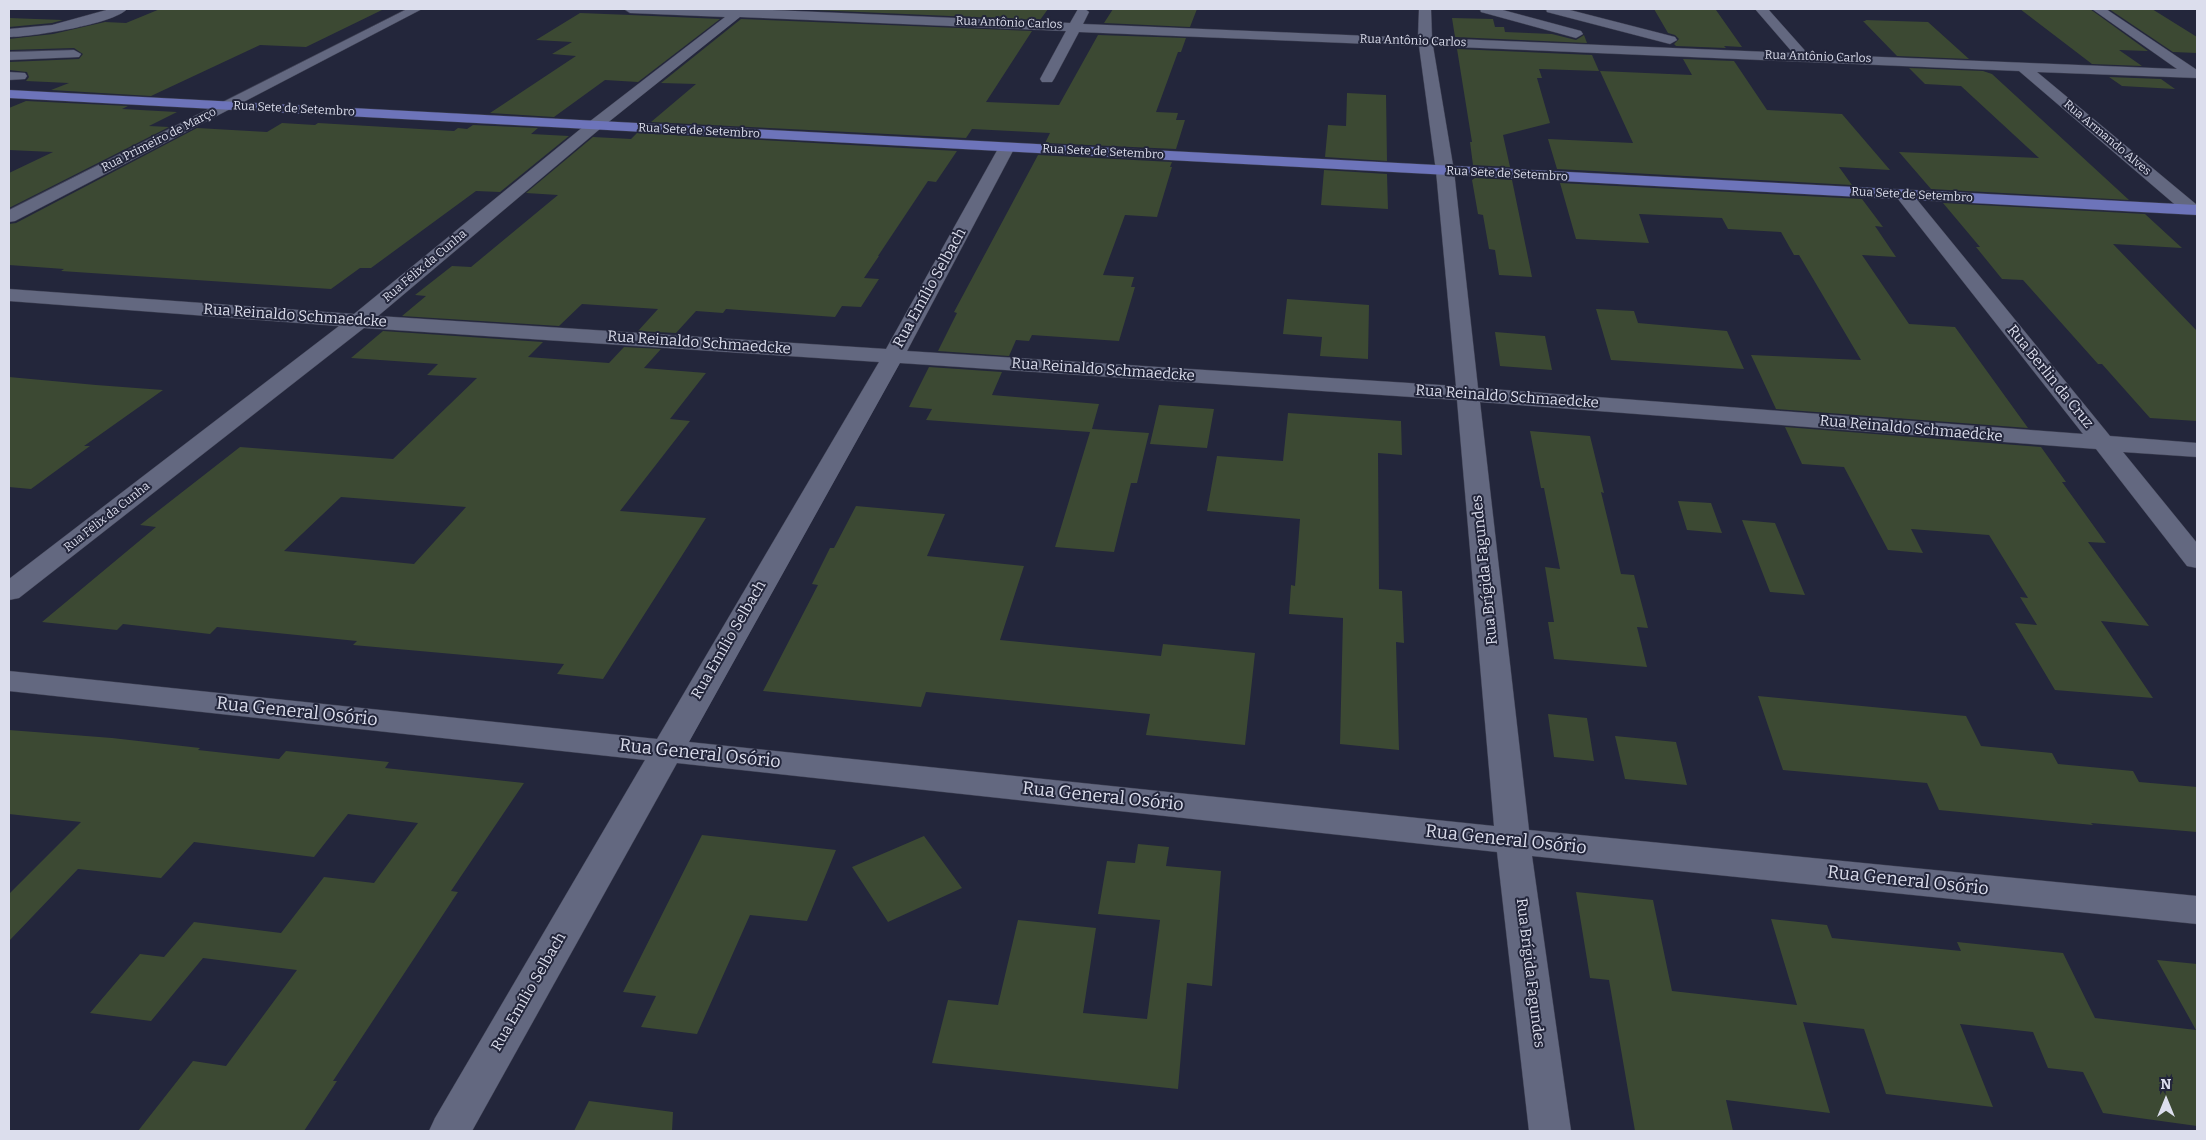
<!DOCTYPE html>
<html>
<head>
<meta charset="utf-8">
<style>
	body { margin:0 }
	#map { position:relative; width:2206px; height:1140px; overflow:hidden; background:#23263b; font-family:Bitter,serif }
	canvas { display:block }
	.frame { position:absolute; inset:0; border:10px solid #dcdeed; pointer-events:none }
	.north { position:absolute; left:2141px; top:1075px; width:50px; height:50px; -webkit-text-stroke:4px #23263b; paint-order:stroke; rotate:0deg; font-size:14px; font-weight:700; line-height:20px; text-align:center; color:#dcdeed }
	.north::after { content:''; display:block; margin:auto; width:18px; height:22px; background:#dcdeed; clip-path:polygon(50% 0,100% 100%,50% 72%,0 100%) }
</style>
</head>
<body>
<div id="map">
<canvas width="2206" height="1140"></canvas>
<div class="frame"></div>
<div class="north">N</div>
</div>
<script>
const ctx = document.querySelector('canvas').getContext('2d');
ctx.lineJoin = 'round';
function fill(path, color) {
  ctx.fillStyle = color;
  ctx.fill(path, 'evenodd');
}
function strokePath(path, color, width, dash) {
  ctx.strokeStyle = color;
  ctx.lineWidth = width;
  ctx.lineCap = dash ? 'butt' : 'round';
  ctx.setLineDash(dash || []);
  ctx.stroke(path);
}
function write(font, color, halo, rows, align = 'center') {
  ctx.font = font + ' Bitter,serif';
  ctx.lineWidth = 4;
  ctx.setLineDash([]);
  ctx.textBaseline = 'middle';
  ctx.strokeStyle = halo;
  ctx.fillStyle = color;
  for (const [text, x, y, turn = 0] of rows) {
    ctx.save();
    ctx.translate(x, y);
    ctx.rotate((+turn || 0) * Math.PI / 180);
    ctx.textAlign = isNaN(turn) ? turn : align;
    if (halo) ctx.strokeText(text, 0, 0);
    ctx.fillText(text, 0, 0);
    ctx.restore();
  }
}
fill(new Path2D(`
	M160 9H384L306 47 260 45 151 96 51 90 69 83 26 81 29 77 27 72 9 70V62L79 59 83 54 74 48 9 50V39L53 34 105 22 126 23Z
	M792 9H1048L1040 20Z
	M1113 9H1197L1190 27 1104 23Z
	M1654 9 1716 10 1742 47 1724 46 1726 48 1676 46 1674 44 1679 39 1675 35 1668 33Z
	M2020 9H2090L2148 51 2119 50 2142 66 2092 64Z
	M2109 9H2152L2197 37V53L2173 52Z
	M580 13 630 15 720 19 638 82 605 80 554 117 490 113 576 56 552 54 572 42 536 40Z
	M9 18 63 20 52 23 9 27Z
	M1452 18 1493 19 1495 27H1504L1505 32 1552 34 1576 40 1584 35 1587 43 1455 37Z
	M741 19 1032 31 986 102 1059 105 1098 35 1186 38 1181 52H1178L1156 112 1178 113 1176 120H1185L1176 149 1045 143 1050 133 972 129 966 138 651 122 696 84 661 83Z
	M1865 20 1928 22 1969 59 1897 56 1863 21H1866Z
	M1457 49 1592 55 1599 71 1539 69 1542 78H1537L1550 123 1503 135 1510 167 1473 165 1470 142H1472Z
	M1683 59 1734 61 1767 110 1842 114 1890 170 1839 167 1852 185 1557 169 1548 139 1633 143 1600 71 1692 75Z
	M1909 68 1983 71 1992 74 2129 200 1931 189 1899 152 2039 158 1961 86 1925 84Z
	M2109 77 2161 79 2175 89 2122 86Z
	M1347 93 1386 95 1387 161 1325 157 1328 125 1346 126Z
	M26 101 128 106 122 109 177 112 149 126 169 127 9 208V173L53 152 9 150V108Z
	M282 123 315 125 318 123 454 131 458 128 467 129 473 125 538 128 531 134 569 136 500 192 476 191 371 268H360L331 289 61 271 64 269 9 265V224L16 223 197 128 267 132Z
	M637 133 957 151 936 182 928 181 878 256H879L864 278 879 279 861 307 842 306 835 317 726 309 723 313 696 311 676 333 638 331 658 309 582 304 559 326 402 316 426 296 415 295 452 266 471 267 558 195 526 193 593 137 631 139Z
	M1038 155 1172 162 1170 167H1172L1157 217 1125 215 1103 275 1134 277 1131 287H1135L1119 341 1032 335 1029 341 1016 340 1009 356 938 351 957 313 954 312Z
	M1324 170 1387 174 1388 209 1321 205Z
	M1475 178 1512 180 1532 277 1499 275 1495 250 1489 249 1483 215 1478 214 1472 180Z
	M1560 183 1862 199 1883 227 1875 226 1896 257 1862 255 1909 324 1955 327 2028 428 1776 409 1751 355 1861 360 1799 255H1794L1781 232 1728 229 1722 218 1639 214 1649 243 1576 239Z
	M1943 203 2145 214 2182 248 2113 244 2197 331V421L2150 418 2102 364H2098L2023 280 2002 279 1976 247H1980Z
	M1287 299 1369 305 1368 359 1320 356 1322 337 1283 334Z
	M1596 309 1634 311 1638 323 1727 331 1744 369 1611 360Z
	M383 331 543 342 528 357 609 363 624 347 661 349 644 368 706 373 670 419 690 421 620 511 706 518 603 679 557 674 564 664 353 645 357 641 217 627 210 634 123 624 117 630 42 622 156 527 140 525 240 447 393 459 477 378 427 375 438 364 351 358ZM341 497 466 507 414 564 284 551Z
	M1495 332 1545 336 1552 370 1500 366Z
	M929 367 1002 372 992 395 1099 404 1092 429 1149 433 1137 483H1131L1114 552 1055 547 1090 432 926 420 932 409 909 407Z
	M9 377 96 385 163 390 84 446H90L31 489 9 487Z
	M1159 405 1214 409 1207 448 1150 444Z
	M1288 413 1401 421 1402 455 1378 453 1379 589 1402 591 1404 643 1396 642 1399 750 1340 744 1343 618 1289 614 1291 585 1295 586 1300 519 1207 511 1217 456 1283 461Z
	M1785 427 2041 447 2066 482H2062L2106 543 2088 542 2149 626 2101 621 2153 698 2055 690 2015 623 2037 625 2020 597 2028 598 1989 535 1911 529 1923 553 1888 550 1844 467 1802 464Z
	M1530 431 1590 436 1604 493 1601 492 1621 574 1634 575 1648 628 1637 627 1647 667 1554 659 1548 622H1554L1545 567 1560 569 1544 488H1541Z
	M1678 501 1711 503 1722 533 1687 530Z
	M856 506 945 514 927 556 1024 566 1000 640 1161 656 1163 644 1255 653 1245 745 1146 735 1150 714 926 692 921 707 763 691 818 585 812 584 830 548H834Z
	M1742 520 1775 523 1805 595 1770 592Z
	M1758 696 1966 716 1981 746 2052 753 2058 764 2133 771 2139 782 2197 787V832L2091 823 2093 825 1939 810 1927 783 1783 770Z
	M1548 714 1587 718 1594 761 1554 757Z
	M9 730 112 738 200 748 198 750 279 759 286 751 389 762 385 768 524 783 451 891 458 892 333 1081H337L304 1131H138L193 1061 226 1066 297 970 203 958 151 1021 90 1013 140 954 164 957 194 922 281 933 324 877 374 883 418 823 348 814 314 857 194 842 161 878 78 869 9 941V894L81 822 9 814Z
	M1615 736 1676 742 1687 785 1625 779Z
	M702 835 836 850 807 921 750 915 697 1034 641 1027 656 996 623 992Z
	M924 836 962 888 888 922 852 867Z
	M1138 844 1169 847 1166 866 1221 871 1212 986 1187 983 1178 1089 932 1063 948 1000 998 1005 1018 920 1096 928 1083 1013 1147 1019 1160 920 1098 914 1107 861 1135 863Z
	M1576 892 1653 900 1672 991 1797 1005 1771 919 1827 925 1832 938 1961 951 1957 942 2063 953 2095 1018 2196 1030 2157 960 2197 964V1126L2103 1113 2083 1072 2048 1068 2033 1032 1960 1024 1993 1107 1886 1094 1864 1029 1803 1022 1830 1113 1726 1100 1733 1131H1635L1609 980 1590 978Z
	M589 1101 673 1112 672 1131H574Z`), '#3c4933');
const minor = new Path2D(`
	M110 9H127C114 24 31 37 9 37V29L52 25Z
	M407 9H422L15 221 9 222V210Z
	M624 9H749L1070 23 1078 9H1085L1089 12 1083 24 1418 38 1419 9H1431L1432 38 1793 53 1755 9H1768L1808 54 2177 69 2092 9H2106L2197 70V78L2037 72 2197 205V214H2186L2019 71 1433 46 1454 171 1478 388 2083 434 1898 199 1895 195 1898 191 1904 190 1910 191 2110 436 2197 443V457L2123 452 2197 543V568L2187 566 2096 449 1480 402 1529 830 2197 896V924L1532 856 1571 1131H1529L1497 852 677 763 472 1131H429L435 1118 645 760 9 691V671L657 739 879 362 364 328 19 598 9 600V579L339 326 9 301V289L354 314 589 122 725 17 630 13ZM740 17 1066 31 1040 79 1042 82H1052L1054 79 1079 32 1419 46 1436 171 1456 386 907 351 1015 147 1013 144H1001L999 147 886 349 378 316 601 128ZM900 363 1457 400 1494 826 689 742Z
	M1480 9H1499L1581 31 1583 34 1576 38 1481 12Z
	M1546 9H1566L1675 37 1677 40 1670 44 1547 12Z
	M74 50 81 54 79 57 9 60V52Z
	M9 72 25 73 27 76 25 79 9 80Z`);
const major = new Path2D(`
	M9 90 2197 205V215L9 98Z`);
strokePath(minor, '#3e4052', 1);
strokePath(major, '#3e4052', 1);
fill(minor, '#636880');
fill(major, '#6d74ba');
write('12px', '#dcdeed', '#23263b', [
	["Rua Antônio Carlos",1009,23,2],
	["Rua Antônio Carlos",1413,41,2],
	["Rua Antônio Carlos",1818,57,2],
	["Rua Sete de Setembro",294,109,3],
	["Rua Sete de Setembro",699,131,3],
	["Rua Armando Alves",2107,138,40],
	["Rua Primeiro de Março",159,140,-27],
	["Rua Sete de Setembro",1103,152,3],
	["Rua Sete de Setembro",1507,174,3],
	["Rua Sete de Setembro",1912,195,3],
	["Rua Félix da Cunha",425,266,-40],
	["Rua Félix da Cunha",107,517,-38]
]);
write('15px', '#dcdeed', '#23263b', [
	["Rua Emílio Selbach",930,288,-61],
	["Rua Reinaldo Schmaedcke",295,316,4],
	["Rua Reinaldo Schmaedcke",699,343,4],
	["Rua Reinaldo Schmaedcke",1103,370,4],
	["Rua Berlin da Cruz",2050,377,51],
	["Rua Reinaldo Schmaedcke",1507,397,4],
	["Rua Reinaldo Schmaedcke",1911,429,5],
	["Rua Brígida Fagundes",1485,570,-96],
	["Rua Emílio Selbach",729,640,-60],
	["Rua Brígida Fagundes",1530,973,83],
	["Rua Emílio Selbach",529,992,-60]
]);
write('18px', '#dcdeed', '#23263b', [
	["Rua General Osório",297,712,6],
	["Rua General Osório",700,754,6],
	["Rua General Osório",1103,797,6],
	["Rua General Osório",1506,840,6],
	["Rua General Osório",1908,881,6]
]);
</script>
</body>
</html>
